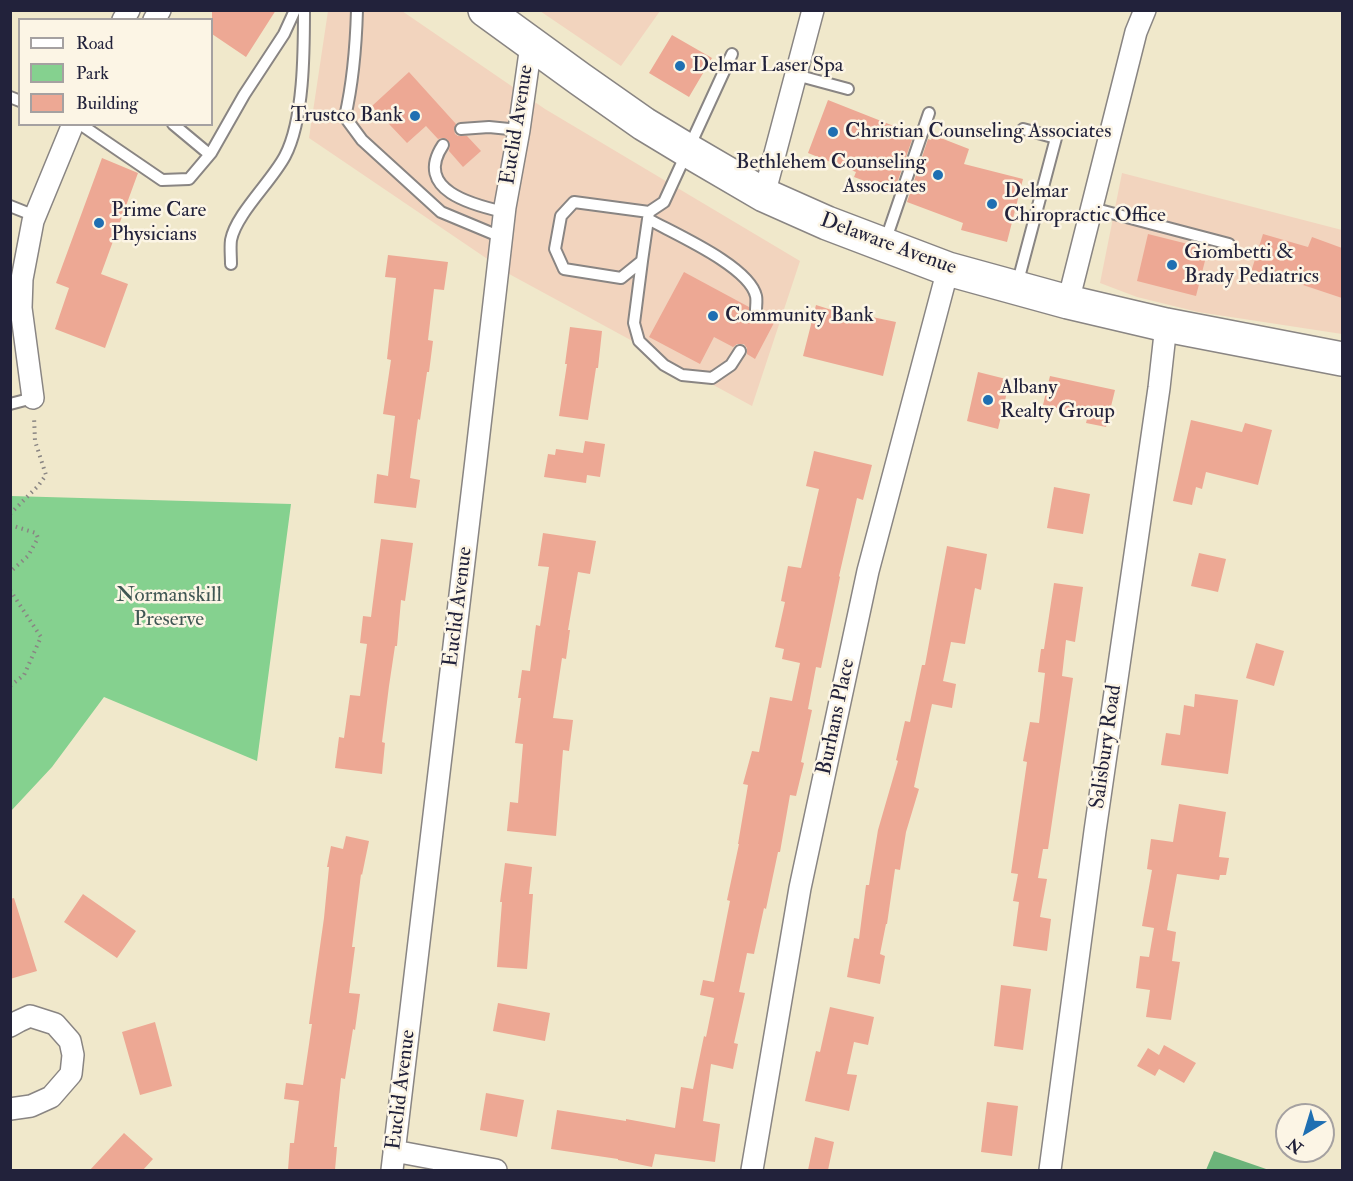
<!DOCTYPE html>
<html>
<head>
<meta charset="utf-8">
<style>
	body { margin:0 }
	#map { position:relative; width:1353px; height:1181px; overflow:hidden; background:#f0e8cb; font-family:"IM FELL Double Pica",serif }
	canvas { display:block }
	.frame { position:absolute; inset:0; border:12px solid #22223b; pointer-events:none }
	.legend { position:absolute; left:18px; top:18px; width:195px; height:108px; box-sizing:border-box; background:#fcf5e5; border:2px solid #a5a1a1; margin:0; padding:8px 10px; list-style:none; font-size:18px; color:#22223b }
	.legend li { display:flex; align-items:center; gap:12px; height:30px }
	.legend b { width:30px; border:2px solid #a5a1a1 }
	.north { position:absolute; left:1275px; top:1103px; width:60px; height:60px; box-sizing:border-box; background:#fcf5e5; border:2px solid #a5a1a1; border-radius:50%; rotate:218deg; font-size:16px; font-weight:700; line-height:24px; text-align:center; color:#22223b }
	.north::after { content:''; display:block; margin:auto; width:21px; height:27px; background:#1f6fb2; clip-path:polygon(50% 0,100% 100%,50% 72%,0 100%) }
</style>
</head>
<body>
<div id="map">
<canvas width="1353" height="1181"></canvas>
<div class="frame"></div>
<ul class="legend">
<li><b style="height:8px;background:#fff"></b>Road</li>
<li><b style="height:16px;background:#85d18f"></b>Park</li>
<li><b style="height:16px;background:#eda894"></b>Building</li>
</ul>
<div class="north">N</div>
</div>
<script>
const ctx = document.querySelector('canvas').getContext('2d');
ctx.lineJoin = 'round';
function fill(path, color) {
  ctx.fillStyle = color;
  ctx.fill(path, 'evenodd');
}
function strokePath(path, color, width, dash) {
  ctx.strokeStyle = color;
  ctx.lineWidth = width;
  ctx.lineCap = dash ? 'butt' : 'round';
  ctx.setLineDash(dash || []);
  ctx.stroke(path);
}
function write(font, color, halo, rows, align = 'center') {
  ctx.font = font + ' "IM FELL Double Pica",serif';
  ctx.lineWidth = 5;
  ctx.setLineDash([]);
  ctx.textBaseline = 'middle';
  ctx.strokeStyle = halo;
  ctx.fillStyle = color;
  for (const [text, x, y, turn = 0] of rows) {
    ctx.save();
    ctx.translate(x, y);
    ctx.rotate((+turn || 0) * Math.PI / 180);
    ctx.textAlign = isNaN(turn) ? turn : align;
    if (halo) ctx.strokeText(text, 0, 0);
    ctx.fillText(text, 0, 0);
    ctx.restore();
  }
}
fill(new Path2D(`
	M328 11H402L545 109 800 261 752 406 511 275 309 138Z
	M540 11 660 10V11L621 66Z
	M1122 173 1342 230V334L1198 312 1137 297 1100 283Z`), '#f2d4be');
fill(new Path2D(`
	M11 496 291 504 257 761 104 697 52 767 11 811Z`), '#85d18f');
fill(new Path2D(`
	M1214 1151 1269 1170H1206Z`), '#6cb37a');
fill(new Path2D(`
	M212 10H276L246 57 212 34Z
	M672 35 712 58 689 97 649 73Z
	M409 72 456 124 454 129 455 134 458 136H467L481 151 463 167 449 151 450 144 447 139 442 138 438 139 426 126 407 143 372 106Z
	M828 100 914 134 894 192 854 177 856 172 808 153Z
	M933 135 969 149 964 164 1023 179 1007 242 961 230 963 223 907 202 928 139 931 140Z
	M102 158 138 173 101 274 128 284 105 348 55 329 69 288 56 283Z
	M1148 234 1208 249 1196 296 1137 281Z
	M1263 234 1308 247 1312 237 1342 248V298L1282 278 1281 281 1251 272Z
	M388 255 448 262 444 290 434 289 428 340 433 341 429 372H427L420 420 418 419 410 478 420 480 416 508 374 503 377 474 388 476 395 416 383 414 391 360 387 359 396 278 385 277Z
	M684 272 749 307V313L753 317H759L762 314 775 321 755 359 747 354V348L744 344H737L733 347 714 337 700 364 649 337Z
	M816 305 857 318 858 314 896 322 883 376 803 356Z
	M570 327 602 331 598 368H596L588 420 559 416 567 364H565Z
	M978 372 1010 380 998 429 967 421Z
	M1050 376 1115 390 1106 427 1086 423 1088 415 1043 405Z
	M1191 420 1242 432 1245 423 1272 430 1258 485 1206 472 1202 489 1196 487 1192 505 1173 501Z
	M585 441 605 444 600 477 587 475 586 483 544 477 548 454 555 455 556 449 583 453Z
	M814 451 872 465 863 500 857 498 839 576 840 577 821 668 816 667 808 709 812 710 801 762 804 763 796 796 790 795 780 852H778L766 909 764 908 754 954 747 953 739 992 745 993 734 1043 738 1044 733 1069 711 1064 703 1121 720 1124 715 1162 655 1154 652 1167 618 1160V1159L551 1149 557 1110 626 1121V1119L675 1128 681 1087 693 1089 704 1036 706 1037 714 998 700 995 703 980 714 982 730 901 727 900 739 844H738L748 785 743 784 752 751 759 752 770 697 792 701 800 663 782 659 784 649 775 647 785 602 781 601 788 566 801 568 819 489 806 486Z
	M1054 487 1090 494 1083 534 1047 528Z
	M543 533 596 541 590 574 578 572 568 630H570L566 659 562 658 553 718 573 720 569 751 563 750 556 836 507 831 510 802 518 803 523 744 515 743 521 698H518L522 670 530 671 536 625 540 626 549 567 538 566Z
	M381 539 413 543 405 601 401 600 397 646H395L389 686 382 742 385 743 382 774 335 768 339 737 344 738 350 695 360 696 367 644 360 643 363 616 371 617Z
	M947 546 987 554 981 590 975 588 965 644 951 642 943 681 956 684 952 708 932 704 914 787 919 789 906 832 900 870 895 869 887 924H886L880 954 885 956 880 984 847 977 854 938 859 939 866 885H869L878 830 898 761 896 760 905 721 910 722 922 665H925Z
	M1199 553 1226 559 1218 592 1191 586Z
	M1054 583 1083 587 1075 642 1066 640 1062 676 1073 678 1048 849H1043L1038 878 1047 879 1040 917 1051 919 1047 951 1013 946 1019 902 1013 901 1018 874 1011 873 1027 762 1023 761 1030 722 1039 723 1045 673 1038 672 1041 649H1044Z
	M1256 643 1284 651 1274 686 1246 678Z
	M1195 694 1238 700 1228 774 1161 765 1166 733 1180 735 1184 705 1194 707Z
	M1179 804 1226 812 1219 857 1229 858 1226 875H1220L1219 880 1177 874 1167 930 1176 932 1172 961 1180 962 1171 1020 1146 1017 1150 990 1136 988 1140 956 1149 957 1154 928 1142 926 1152 870 1147 869 1151 839 1173 842Z
	M346 836 369 841 362 875 361 874 352 947H355L349 993 360 994 355 1030 353 1029 345 1079 341 1078 334 1147H337L335 1170H288L290 1143H294L299 1101 284 1099 286 1083 303 1085 312 1024H309L324 918 329 867H327L331 846 343 849Z
	M505 863 532 867 529 894H533L527 969 497 967 502 902H500Z
	M83 894 136 931 117 958 64 922Z
	M14 898 37 971 10 979V899Z
	M1001 985 1031 989 1023 1050 994 1046Z
	M498 1003 550 1013 545 1041 493 1031Z
	M830 1007 874 1017 868 1045 854 1042 847 1074 857 1075 849 1111 805 1101 816 1051 820 1052Z
	M155 1022 172 1086 140 1095 122 1032Z
	M1164 1045 1196 1063 1184 1083 1159 1069 1155 1076 1137 1066 1148 1048 1159 1055Z
	M486 1093 524 1100 517 1137 480 1130Z
	M987 1102 1018 1106 1012 1156 981 1152Z
	M124 1133 153 1159 143 1170H90Z
	M815 1137 834 1142 828 1170H808Z`), '#eda894');
const service = new Path2D(`
	M357 10C356 46 353 82 345 117L362 140 441 212 501 237
	M796 75 848 89
	M10 97 20 101
	M80 124 162 180 189 179 211 153 244 95 284 34 295 10
	M173 124 209 154
	M461 129 489 127 519 130
	M443 145C413 190 473 205 504 212
	M10 206 35 216
	M1092 208 1229 244
	M649 212 574 202 561 216 555 249 564 269 621 278 642 261 649 212 664 202 732 54
	M648 219C675 234 749 266 756 296 757 300 756 306 756 310
	M885 242 929 113
	M642 261 634 323 639 341 664 365 682 375 712 378 731 365 740 351
	M231 264C231 256 230 248 231 240 236 214 272 181 285 156 304 120 304 51 304 10
	M1017 285 1056 138 1023 129
	M10 404 33 398`);
const minor = new Path2D(`
	M123 20 129 10
	M154 20 160 10
	M764 195 813 10
	M1068 302 1136 32 1145 10
	M33 398 21 308 22 279 33 221 73 124
	M10 1026 19 1021 30 1016 55 1024 70 1041 73 1055 71 1074 51 1097 31 1106 10 1109
	M394 1151 496 1170
	M392 1170 476 460 505 207 519 130 531 45
	M752 1170 800 888 868 571 948 269
	M1050 1170 1095 831 1159 388 1166 325`);
const primary = new Path2D(`
	M485 10 580 79 644 124 687 150 764 195 827 223 948 269 1068 302 1166 325 1342 359`);
strokePath(service, '#898583', 14);
strokePath(minor, '#898583', 24);
strokePath(primary, '#898583', 36);
strokePath(new Path2D(`
	M10 514 38 486 46 475 35 441 34 416
	M10 525 36 533 38 538 28 556 10 572
	M10 590 41 637 24 675 10 686`), '#898583', 4, [1.5, 4.5]);
strokePath(service, '#fff', 10);
strokePath(minor, '#fff', 21);
strokePath(primary, '#fff', 33);
for (const [x, y, r, color] of [
	[680,66,6,"#1f6fb2"],
	[415,116,6,"#1f6fb2"],
	[833,132,6,"#1f6fb2"],
	[938,175,6,"#1f6fb2"],
	[992,204,6,"#1f6fb2"],
	[99,223,6,"#1f6fb2"],
	[1172,265,6,"#1f6fb2"],
	[713,316,6,"#1f6fb2"],
	[988,400,6,"#1f6fb2"]
]) {
  const dot = new Path2D();
  dot.arc(x, y, r, 0, 2 * Math.PI);
  ctx.fillStyle = color;
  ctx.fill(dot);
  strokePath(dot, '#fcf5e5', 2);
}
write('21px', '#22223b', '#fcf5e5', [
	["Delmar Laser Spa",692,66],
	["Trustco Bank",403,116,"right"],
	["Christian Counseling Associates",845,132],
	["Bethlehem Counseling",926,163,"right"],
	["Associates",926,187,"right"],
	["Delmar",1004,192],
	["Chiropractic Office",1004,216],
	["Prime Care",111,211],
	["Physicians",111,235],
	["Giombetti &",1184,253],
	["Brady Pediatrics",1184,277],
	["Community Bank",725,316],
	["Albany",1000,388],
	["Realty Group",1000,412]
], 'left');
write('21px', '#22223b', '#fcf5e5', [
	["Euclid Avenue",518,125,-81],
	["Delaware Avenue",888,245,20],
	["Euclid Avenue",459,607,-83],
	["Burhans Place",837,717,-78],
	["Salisbury Road",1107,747,-82],
	["Euclid Avenue",402,1090,-83]
]);
write('21px', '#405754', '#fcf5e5', [
	["Normanskill",169,596],
	["Preserve",169,620]
]);
</script>
</body>
</html>
